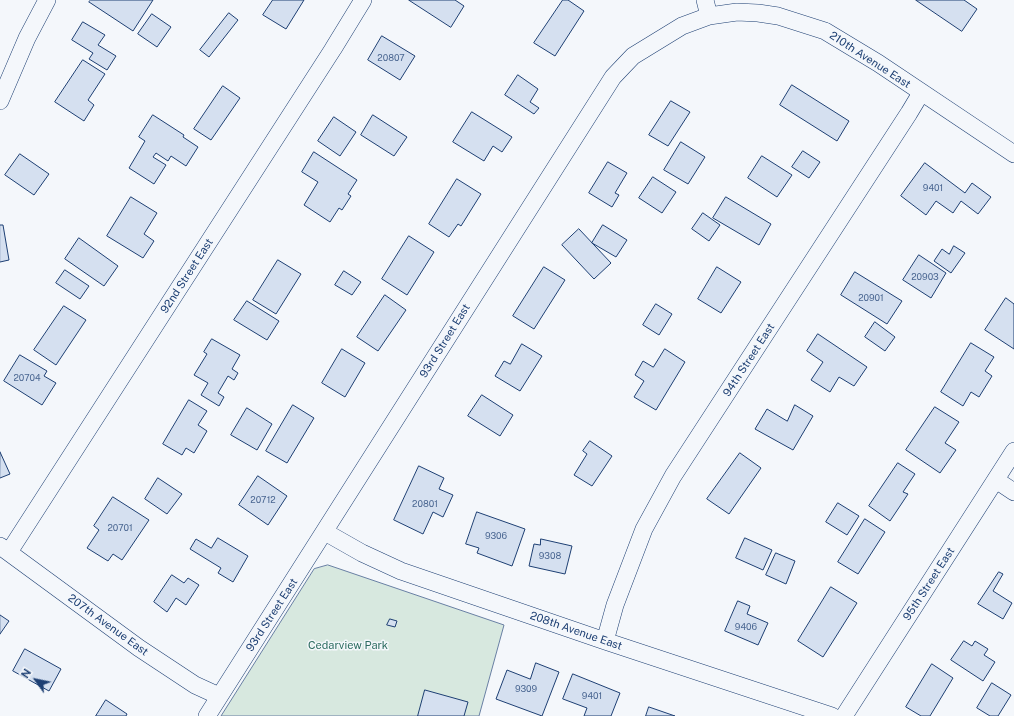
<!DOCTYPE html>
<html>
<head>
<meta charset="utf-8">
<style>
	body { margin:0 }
	#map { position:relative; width:1014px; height:716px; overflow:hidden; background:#f4f7fb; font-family:"Public Sans",sans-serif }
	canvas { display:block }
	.north { position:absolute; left:16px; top:660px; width:40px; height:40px; -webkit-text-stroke:3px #f4f7fb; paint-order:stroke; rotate:303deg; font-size:11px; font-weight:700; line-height:16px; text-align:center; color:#1d3f73 }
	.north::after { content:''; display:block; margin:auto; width:14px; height:18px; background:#1d3f73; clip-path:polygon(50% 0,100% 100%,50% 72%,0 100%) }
</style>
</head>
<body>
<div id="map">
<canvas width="1014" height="716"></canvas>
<div class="north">N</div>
</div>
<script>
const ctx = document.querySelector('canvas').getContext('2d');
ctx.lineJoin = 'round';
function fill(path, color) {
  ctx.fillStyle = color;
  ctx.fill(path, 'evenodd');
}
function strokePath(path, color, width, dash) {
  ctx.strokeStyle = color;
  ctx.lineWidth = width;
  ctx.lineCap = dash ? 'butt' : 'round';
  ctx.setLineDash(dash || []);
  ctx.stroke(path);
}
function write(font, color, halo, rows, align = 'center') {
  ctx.font = font + ' "Public Sans",sans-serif';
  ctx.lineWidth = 3;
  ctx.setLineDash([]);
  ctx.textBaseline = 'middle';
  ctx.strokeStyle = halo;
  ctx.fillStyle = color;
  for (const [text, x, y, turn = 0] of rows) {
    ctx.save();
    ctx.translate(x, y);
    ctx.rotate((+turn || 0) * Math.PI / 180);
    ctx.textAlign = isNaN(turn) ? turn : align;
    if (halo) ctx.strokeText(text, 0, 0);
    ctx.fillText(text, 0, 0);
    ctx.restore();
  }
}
const green = new Path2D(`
	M328 565 504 625 479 716H221L314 569Z`);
fill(green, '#d7e8df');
strokePath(green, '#687fa3', 1);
const building = new Path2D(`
	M91 0H153L133 31 89 2Z
	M273 0H304L286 29 263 15Z
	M409 0H455L464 6 451 27Z
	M563 0H568L584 11 555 56 534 43Z
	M916 0H964L977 9 962 31Z
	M229 13 238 20 209 57 200 50Z
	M152 14 171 27 157 47 138 34Z
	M83 22 105 35 98 45 116 56 107 70 89 59 93 53 72 40Z
	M382 36 415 56 400 80 368 60Z
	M83 60 105 74 88 100 94 105 84 121 55 102Z
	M518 75 538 89 530 102 539 108 534 114 505 95Z
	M792 85 849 121 837 141 780 105Z
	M223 86 240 98 211 140 194 129Z
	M671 101 690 112 668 146 649 135Z
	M472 112 512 137 502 152 493 146 484 161 453 142Z
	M153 115 184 135 183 137 198 147 186 166 171 156 168 161 156 153 153 157 166 165 154 184 129 168 145 141 139 137Z
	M373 115 407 137 394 156 361 135Z
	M334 117 356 132 340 156 318 141Z
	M681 142 705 157 688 184 664 170Z
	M803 151 820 162 809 178 792 167Z
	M314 152 357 180 348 194 351 196 342 210 339 208 330 222 304 205 318 182 302 172Z
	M20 154 49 174 34 195 5 175Z
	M762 156 792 175 777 197 748 178Z
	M608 162 627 173 615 193 619 195 612 207 589 193Z
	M925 163 965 193 972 183 991 197 978 214 961 201 953 213 936 201 926 215 901 196Z
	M653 177 676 192 662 213 639 198Z
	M457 179 481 194 461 226 458 224 449 237 429 224Z
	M131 197 157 213 144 234 154 241 143 258 107 236Z
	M726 197 771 224 759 245 713 218Z
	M703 213 720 225 709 241 692 229Z
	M0 225H3L9 260 0 262Z
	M603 225 627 240 616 257 592 243Z
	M579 229 611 263 594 279 562 245Z
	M409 236 434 252 407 295 382 279Z
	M79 238 118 266 104 286 65 259Z
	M954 246 965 253 951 273 934 261 942 249 949 254Z
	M919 255 946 273 931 298 903 280Z
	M278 260 301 274 276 314 253 300Z
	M544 267 565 280 534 329 513 316Z
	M717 267 741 282 721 313 698 299Z
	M65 270 89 286 80 299 56 283Z
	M344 271 361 282 352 295 335 285Z
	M855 272 902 301 887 324 841 295Z
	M385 295 406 310 378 351 357 337Z
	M1006 298 1014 304V349L985 330Z
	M247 301 279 321 267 340 234 320Z
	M656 304 672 314 659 335 643 325Z
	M64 306 86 320 56 365 34 350Z
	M875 322 895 337 885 351 865 337Z
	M818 334 867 367 854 386 839 377 830 392 811 380 823 362 807 351Z
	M212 339 240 355 232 369 238 373 234 380 228 376 218 393 224 397 219 406 201 395 208 383 194 375 207 354 204 352Z
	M971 343 994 357 985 371 992 376 979 397 971 392 963 406 941 392Z
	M522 344 542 356 520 391 495 376 504 361 510 364Z
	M342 349 365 363 345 397 322 383Z
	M665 349 685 362 656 410 634 397 644 381 635 375 643 361 653 367Z
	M20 355 47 371 44 376 56 383 42 405 4 381Z
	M482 395 513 415 500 436 468 416Z
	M189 400 207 411 198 425 207 431 194 453 186 448 182 455 163 444Z
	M293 405 314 418 287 463 266 451Z
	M795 405 813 416 793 450 755 429 767 409 787 421Z
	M935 407 959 422 945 443 956 450 940 473 906 450Z
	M247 408 272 424 257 450 231 435Z
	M590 441 612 456 592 486 574 475 587 454 583 451Z
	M0 452 10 474 0 478Z
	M740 453 761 468 729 514 707 499Z
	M898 463 915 474 903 492 908 494 890 521 869 506Z
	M419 466 444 478 439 489 453 495 443 517 433 512 423 534 394 520Z
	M258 476 287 496 268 525 239 505Z
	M158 478 182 494 167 514 145 499Z
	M113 497 149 520 122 560 113 554 108 561 87 548 99 530 94 526Z
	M838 503 859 516 847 535 826 522Z
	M477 512 525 529 512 566 477 553 479 548 466 544Z
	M865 519 885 532 858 574 838 562Z
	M218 538 248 556 233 582 218 573 221 568 190 549 196 539 211 548Z
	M745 538 772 550 763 570 736 558Z
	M541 539 572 546 565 574 529 566 534 544 540 545Z
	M776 553 795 561 786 584 766 575Z
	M999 572 1003 574 993 591 1012 603 1003 619 978 604Z
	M172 575 184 583 188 578 199 585 186 605 176 598 167 612 154 602Z
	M831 587 857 603 823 657 798 641Z
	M738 601 750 606 747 614 768 623 758 645 725 631Z
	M0 615 9 621 0 634Z
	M390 619 397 621 395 627 387 625Z
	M964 641 972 646 975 641 988 649 984 655 995 662 983 681 951 660Z
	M25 649 61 669 49 691 13 671Z
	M536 663 559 672 542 716 496 699 507 670 530 679Z
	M932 664 953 678 930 716H921L906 707Z
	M573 674 620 693 611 716H584L587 708 563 699Z
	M992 683 1011 695 998 716H990L977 708Z
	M425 690 468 702 464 716H418Z
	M106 700 127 714 126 716H96Z
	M649 707 675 716H646Z`);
fill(building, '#d5e0f0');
strokePath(building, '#1d3f73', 1);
const minor = new Path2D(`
	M705 0 709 16
	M0 101 27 38 47 0
	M996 480 1014 492
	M325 532 362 553 401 571 605 641 832 716
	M0 546 139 648 195 685 219 696
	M9 552 333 49 363 0
	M605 641 615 605 644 529 673 476 909 113 921 93
	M207 716 613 77 633 56 682 26 709 16 737 12 758 13 778 16 825 31 878 63 1014 154
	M844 716 1014 451`);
strokePath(minor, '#1d3f73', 18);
strokePath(minor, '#f4f7fb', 17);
write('9px', '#4b6792', null, [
	["20807",391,58],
	["9401",933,188],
	["20903",925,277],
	["20901",871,298],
	["20704",27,378],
	["20712",263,500],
	["20801",425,504],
	["20701",120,528],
	["9306",496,536],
	["9308",550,556],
	["9406",746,627],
	["9309",526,689],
	["9401",592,696]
]);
write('11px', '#1d3f73', '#f4f7fb', [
	["210th Avenue East",870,60,33],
	["92nd Street East",187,276,-57],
	["93rd Street East",445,341,-58],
	["94th Street East",749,360,-57],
	["95th Street East",929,584,-57],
	["93rd Street East",272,615,-57],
	["207th Avenue East",108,625,36],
	["208th Avenue East",576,631,19]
]);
write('11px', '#2c6c60', '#f4f7fb', [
	["Cedarview Park",348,646]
]);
</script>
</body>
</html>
